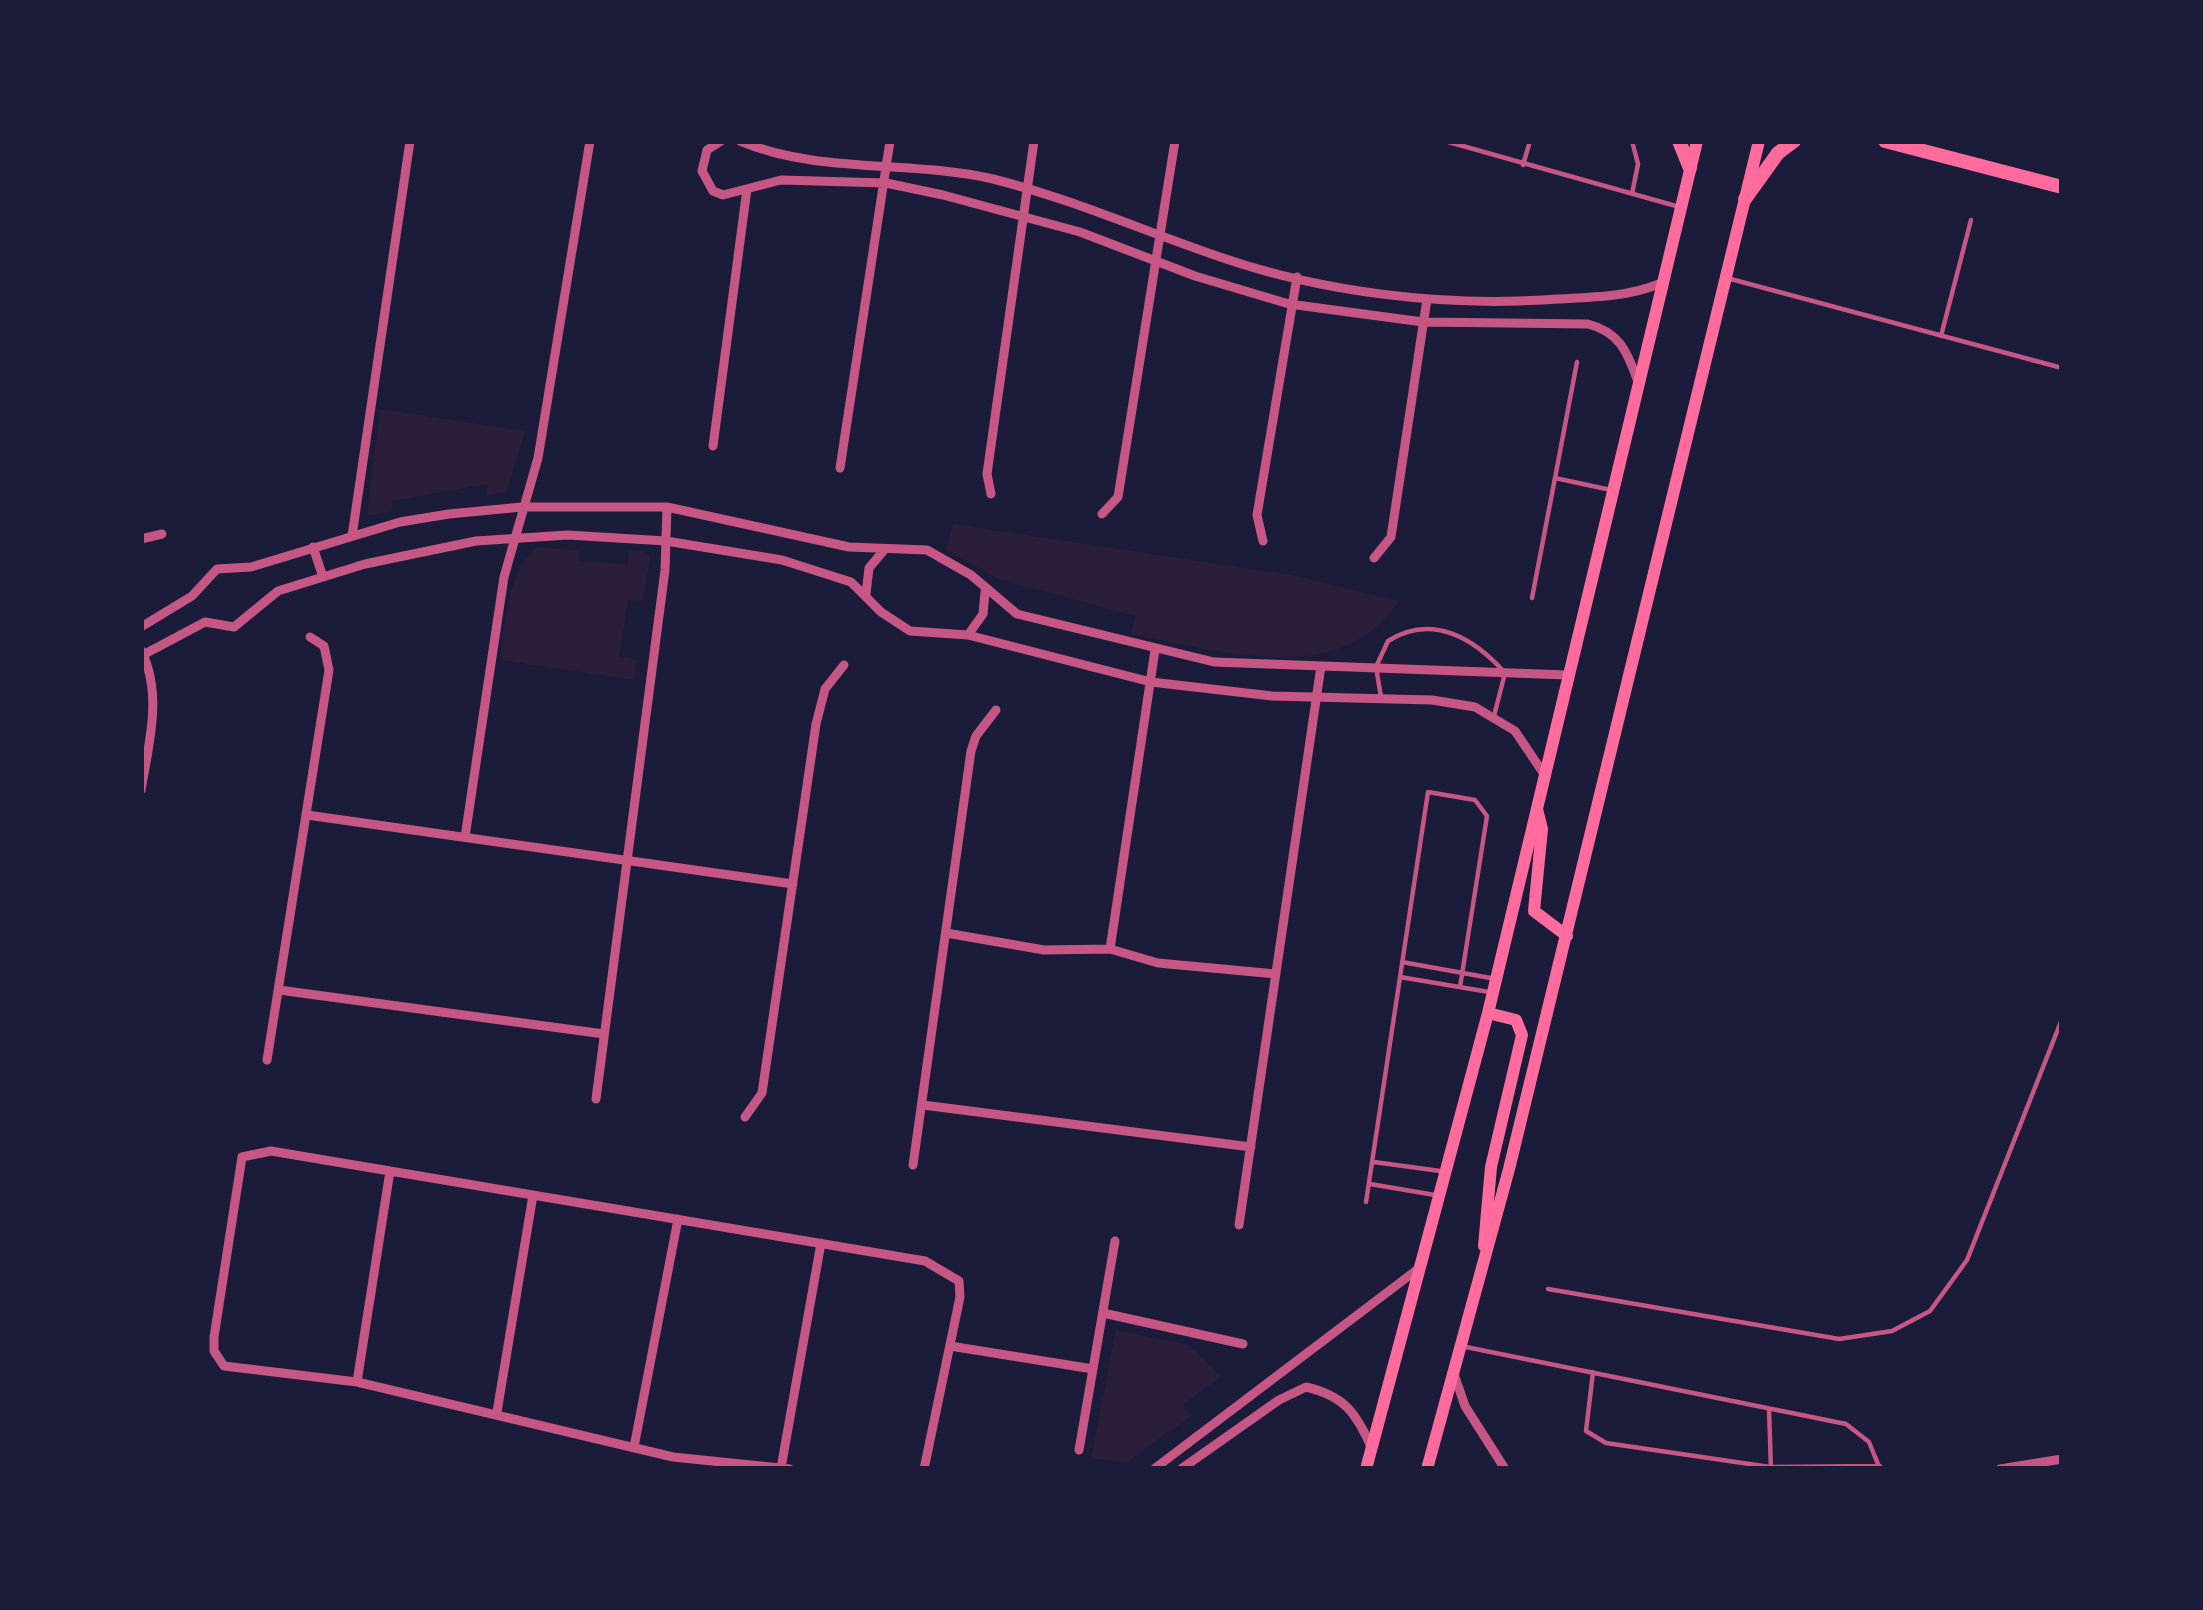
<!DOCTYPE html>
<html>
<head>
<meta charset="utf-8">
<style>
	body { margin:0 }
	#map { position:relative; width:2203px; height:1610px; overflow:hidden; background:#1b1b3a; font-family:Manrope,sans-serif }
	canvas { display:block }
	.frame { position:absolute; inset:0; border:144px solid #1b1b3a; pointer-events:none }
</style>
</head>
<body>
<div id="map">
<canvas width="2203" height="1610"></canvas>
<div class="frame"></div>
</div>
<script>
const ctx = document.querySelector('canvas').getContext('2d');
ctx.lineJoin = 'round';
function fill(path, color) {
  ctx.fillStyle = color;
  ctx.fill(path, 'evenodd');
}
function strokePath(path, color, width, dash) {
  ctx.strokeStyle = color;
  ctx.lineWidth = width;
  ctx.lineCap = dash ? 'butt' : 'round';
  ctx.setLineDash(dash || []);
  ctx.stroke(path);
}
fill(new Path2D(`
	M380 409 525 431 507 492 487 495 488 484 392 501 393 511 367 516Z
	M953 524 1298 576 1399 601C1341 691 1218 649 1131 635L1135 616 998 579 946 550Z
	M537 547 578 550 579 561 628 564 629 550 645 551 650 557 643 601 628 600 619 656 637 660 634 680 500 660C505 624 507 572 537 547Z
	M1116 1330 1189 1345 1221 1377 1183 1405 1191 1416 1126 1463 1091 1458Z`), '#2a1e3b');
strokePath(new Path2D(`
	M1445 141 1676 206
	M1523 165 1530 141
	M1632 194 1638 164 1632 141
	M1727 278 2062 368
	M1941 336 1971 220
	M1577 362 1555 478 1611 490
	M1532 598 1555 478
	M1381 697 1376 667 1388 641C1432 613 1474 638 1505 673L1494 716
	M1402 962 1496 979
	M1400 977 1489 992
	M1374 1162 1440 1171
	M1370 1184 1435 1195
	M1366 1202 1428 792 1475 800 1487 816 1460 987
	M1548 1289 1839 1339 1892 1331 1930 1311 1967 1260 2062 1019
	M1461 1346 1846 1424 1869 1442 1880 1469
	M1593 1372 1586 1431 1606 1443 1770 1467 1880 1466
	M1769 1409 1771 1469`), '#c65784', 4.5);
strokePath(new Path2D(`
	M721 141 707 150 702 171 713 191 723 195 781 180 886 183 943 195 1080 232 1195 276 1289 304 1423 322 1588 324C1619 332 1627 351 1637 379
	M740 141C817 174 912 160 993 179 1073 199 1148 233 1226 259 1324 292 1439 306 1542 300 1583 297 1621 299 1659 284
	M713 446 747 189
	M840 468 890 141
	M991 494 987 474 1034 141
	M1102 514 1118 497 1175 141
	M352 536 410 141
	M141 539 162 534
	M1263 541 1257 515 1297 277
	M313 547 323 577
	M1374 558 1391 537 1427 299
	M866 594 869 568 885 549
	M141 627 192 596 217 569 251 567 400 522 449 514 522 507H667L849 547 927 550 971 575 1017 614 1214 662 1567 675
	M968 635 983 614 985 592
	M141 650C163 694 149 743 141 790
	M141 656 205 622 234 627 278 591 365 564 476 541 568 535 666 541 782 560 851 582 881 612 910 631 968 635 1151 682 1272 696 1432 700 1475 707 1515 731 1544 774
	M307 815 793 884
	M465 837 504 577 538 458 590 141
	M946 933 1044 950 1110 949 1158 963 1276 974
	M1110 949 1155 650
	M279 990 604 1034
	M267 1060 329 670 324 646 310 637
	M596 1099 665 570 667 507
	M923 1105 1251 1147
	M745 1117 762 1093 816 724 825 689 844 665
	M913 1165 971 751 976 736 996 710
	M1239 1225 1321 666
	M1103 1313 1243 1344
	M950 1346 1093 1369
	M1454 1374 1465 1406 1505 1469
	M357 1382 390 1171
	M497 1412 533 1195
	M634 1447 678 1219
	M1079 1450 1115 1241
	M781 1468 821 1243
	M790 1469 673 1457 357 1382 224 1366 214 1351V1337L242 1157 271 1151 925 1261 959 1281 960 1297 924 1469
	M1154 1469 1418 1269
	M1181 1469 1279 1400 1306 1387C1345 1396 1357 1414 1372 1449
	M2000 1469 2062 1459`), '#c65784', 9);
strokePath(new Path2D(`
	M1537 809 1542 829 1534 911 1567 936
	M1484 1246 1491 1167 1522 1035 1516 1020 1488 1013
	M1366 1469 1488 1013 1697 141
	M1427 1469 1509 1169 1759 141`), '#ff6b9d', 12);
strokePath(new Path2D(`
	M1679 141 1690 168
	M1885 141 2062 187
	M1745 199 1778 153 1794 141`), '#ff6b9d', 14);
</script>
</body>
</html>
